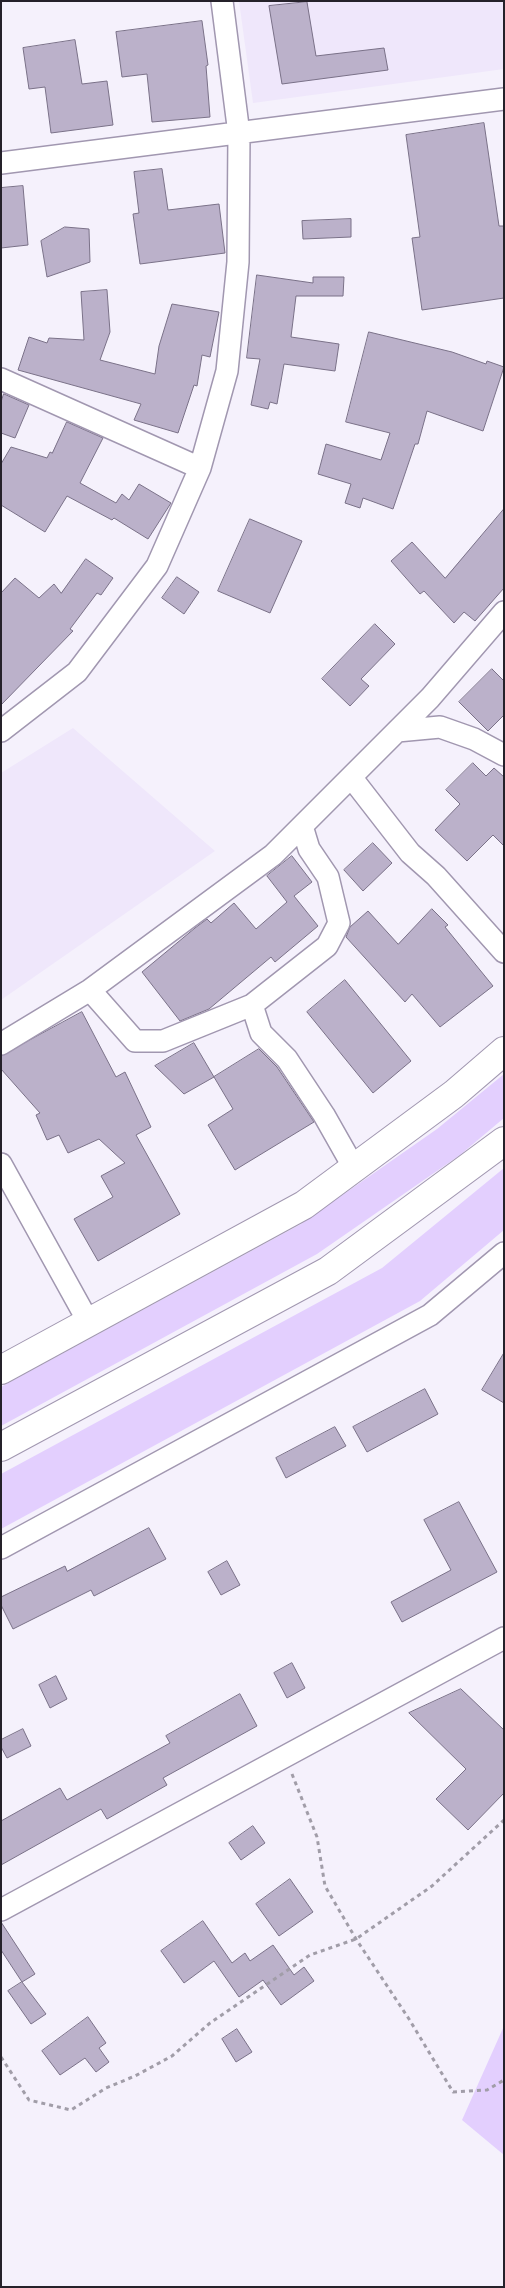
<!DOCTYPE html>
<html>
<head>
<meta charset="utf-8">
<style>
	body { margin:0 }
	#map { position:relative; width:505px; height:2288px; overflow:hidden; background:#f5f1fc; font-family:Commissioner,sans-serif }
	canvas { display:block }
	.frame { position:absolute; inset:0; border:2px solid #25212a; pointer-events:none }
</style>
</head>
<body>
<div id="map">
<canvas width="505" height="2288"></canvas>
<div class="frame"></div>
</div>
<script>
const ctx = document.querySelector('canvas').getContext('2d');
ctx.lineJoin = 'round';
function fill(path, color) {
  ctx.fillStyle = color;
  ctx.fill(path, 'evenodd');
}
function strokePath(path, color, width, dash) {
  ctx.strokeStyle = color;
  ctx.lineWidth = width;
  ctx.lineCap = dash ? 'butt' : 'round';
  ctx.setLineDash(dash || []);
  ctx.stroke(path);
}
fill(new Path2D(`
	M239 1H504V69L253 103Z
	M73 728 215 851 1 1000V773Z`), '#efe7fb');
fill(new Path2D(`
	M504 1074V1118L460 1155 317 1254 1 1426V1387L301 1224 437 1129Z
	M504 1168V1230L420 1301 1 1529V1474L382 1268Z
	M504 2026V2155L462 2120Z`), '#e3cffe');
const building = new Path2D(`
	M307 2 316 56 384 48 388 70 282 84 269 6Z
	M202 21 208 65 206 66 210 117 152 122 147 74 122 77 116 32Z
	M75 40 82 84 107 81 113 125 51 133 45 87 29 89 23 48Z
	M484 123 499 226H504V298L422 310 412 238 420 237 406 135Z
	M162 169 168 210 219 204 225 253 140 264 133 214 139 213 134 172Z
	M23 186 28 245 1 248V188Z
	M351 219V237L303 239 302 221Z
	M65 227 89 229 90 262 47 277 41 241Z
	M257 275 313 283V277H344L343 296H296L291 337 339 344 335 371 284 364 277 404 270 402 268 409 251 405 260 359 247 358Z
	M107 290 110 332 100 360 155 374 159 346 172 304 219 312 210 357 202 355 197 386 194 385 178 433 134 420 141 404 18 370 29 337 47 343 49 338 84 340 81 292Z
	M369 332 452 352 486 364 487 361 504 367 483 431 427 411 418 444H415L393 509 363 498 360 508 345 503 351 484 318 474 326 444 381 460 390 433 346 422Z
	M4 394 29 405 15 438 1 433V402Z
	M67 422 103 438 80 483 116 503 122 494 129 500 139 484 171 503 148 539 114 518 112 520 67 496 45 532 1 505V464L11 447 47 458 50 452 52 453Z
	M504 509V588L475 621 464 612 454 623 424 591 420 594 391 561 412 542 445 578Z
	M250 519 302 541 270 613 218 591Z
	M86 559 113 578 101 595 97 593 70 629 73 631 1 705V593L15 578 39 598 54 584 61 593Z
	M177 577 199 592 184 614 162 598Z
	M375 624 395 644 361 679 369 686 350 706 322 679Z
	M492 669 504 681V715L488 731 459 702Z
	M473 763 486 776 494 768 504 777V846L493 835 467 861 435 830 460 804 446 790Z
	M373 843 392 863 363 891 344 870Z
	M292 856 312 882 294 896 318 926 275 962 271 957 209 1009 180 1021 142 972 195 928 207 919 211 923 234 903 256 929 287 902 267 876Z
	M432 909 448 925 445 927 493 986 440 1027 412 994 405 1002 346 937 350 927 368 911 398 944Z
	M345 980 411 1061 373 1093 307 1012Z
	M82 1012 116 1077 125 1072 151 1127 136 1135 180 1214 98 1261 74 1219 113 1197 101 1176 125 1163 99 1139 68 1153 59 1135 47 1140 36 1115 40 1113 1 1069V1056Z
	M194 1043 214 1077 184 1094 155 1066Z
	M259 1049 277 1067 314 1122 235 1170 208 1125 233 1109 214 1077Z
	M504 1353V1403L482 1390Z
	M425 1389 438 1414 367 1452 353 1427Z
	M335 1427 346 1446 286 1478 276 1458Z
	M459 1502 497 1572 402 1622 391 1602 451 1570 424 1520Z
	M149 1528 166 1559 94 1596 91 1590 13 1629 1 1605V1597L65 1566 67 1571Z
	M227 1561 240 1585 221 1595 208 1572Z
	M292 1663 305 1688 287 1698 274 1673Z
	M56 1676 67 1699 50 1708 39 1685Z
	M461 1689 504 1730V1793L468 1830 436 1799 466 1769 409 1713Z
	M240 1694 257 1726 163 1778 167 1785 107 1819 101 1809 1 1865V1821L60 1788 67 1800 170 1743 166 1736Z
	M23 1729 31 1746 7 1758 1 1747V1740Z
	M253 1826 265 1843 241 1860 229 1843Z
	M290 1879 313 1912 279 1936 256 1904Z
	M203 1921 232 1963 245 1953 250 1961 273 1945 294 1975 304 1967 314 1981 281 2005 263 1980 239 1997 214 1961 184 1983 161 1951Z
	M1 1922 35 1974 22 1982 1 1950Z
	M22 1982 46 2014 31 2024 8 1991Z
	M88 2017 106 2043 99 2048 109 2062 96 2072 85 2058 60 2075 42 2051Z
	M237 2029 252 2052 236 2062 222 2039Z`);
fill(building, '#bbb1ca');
strokePath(building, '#7a7188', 1);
const street = new Path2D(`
	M1 163 504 99
	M1 379 200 468
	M1 731 77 672 157 566 200 468 227 371 238 262 239 134 222 1
	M397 731 440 727 474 739 504 755
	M351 777 410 853 436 876 504 952
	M302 826 309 849 328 877 339 923 327 946 252 1005 261 1033 287 1059 324 1115 354 1168
	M90 990 135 1041H163L252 1005
	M1 1044 90 990 273 855 430 698 504 612
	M1 1164 89 1323
	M1 1548 430 1315 504 1253
	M1 1910 504 1638`);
const primary = new Path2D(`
	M1 1370 304 1205 454 1094 504 1051
	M1 1447 328 1271 504 1141`);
strokePath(street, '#a197b0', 24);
strokePath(primary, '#a197b0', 30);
strokePath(new Path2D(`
	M292 1774 317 1837 325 1886 356 1939 409 2019 453 2092 487 2090 504 2080
	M1 2057 29 2100 71 2110 106 2088 135 2076 172 2056 210 2023 310 1955 356 1939 432 1886 504 1820`), '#a19da8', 3, [4, 4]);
strokePath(street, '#fff', 21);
strokePath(primary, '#fff', 28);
</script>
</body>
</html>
